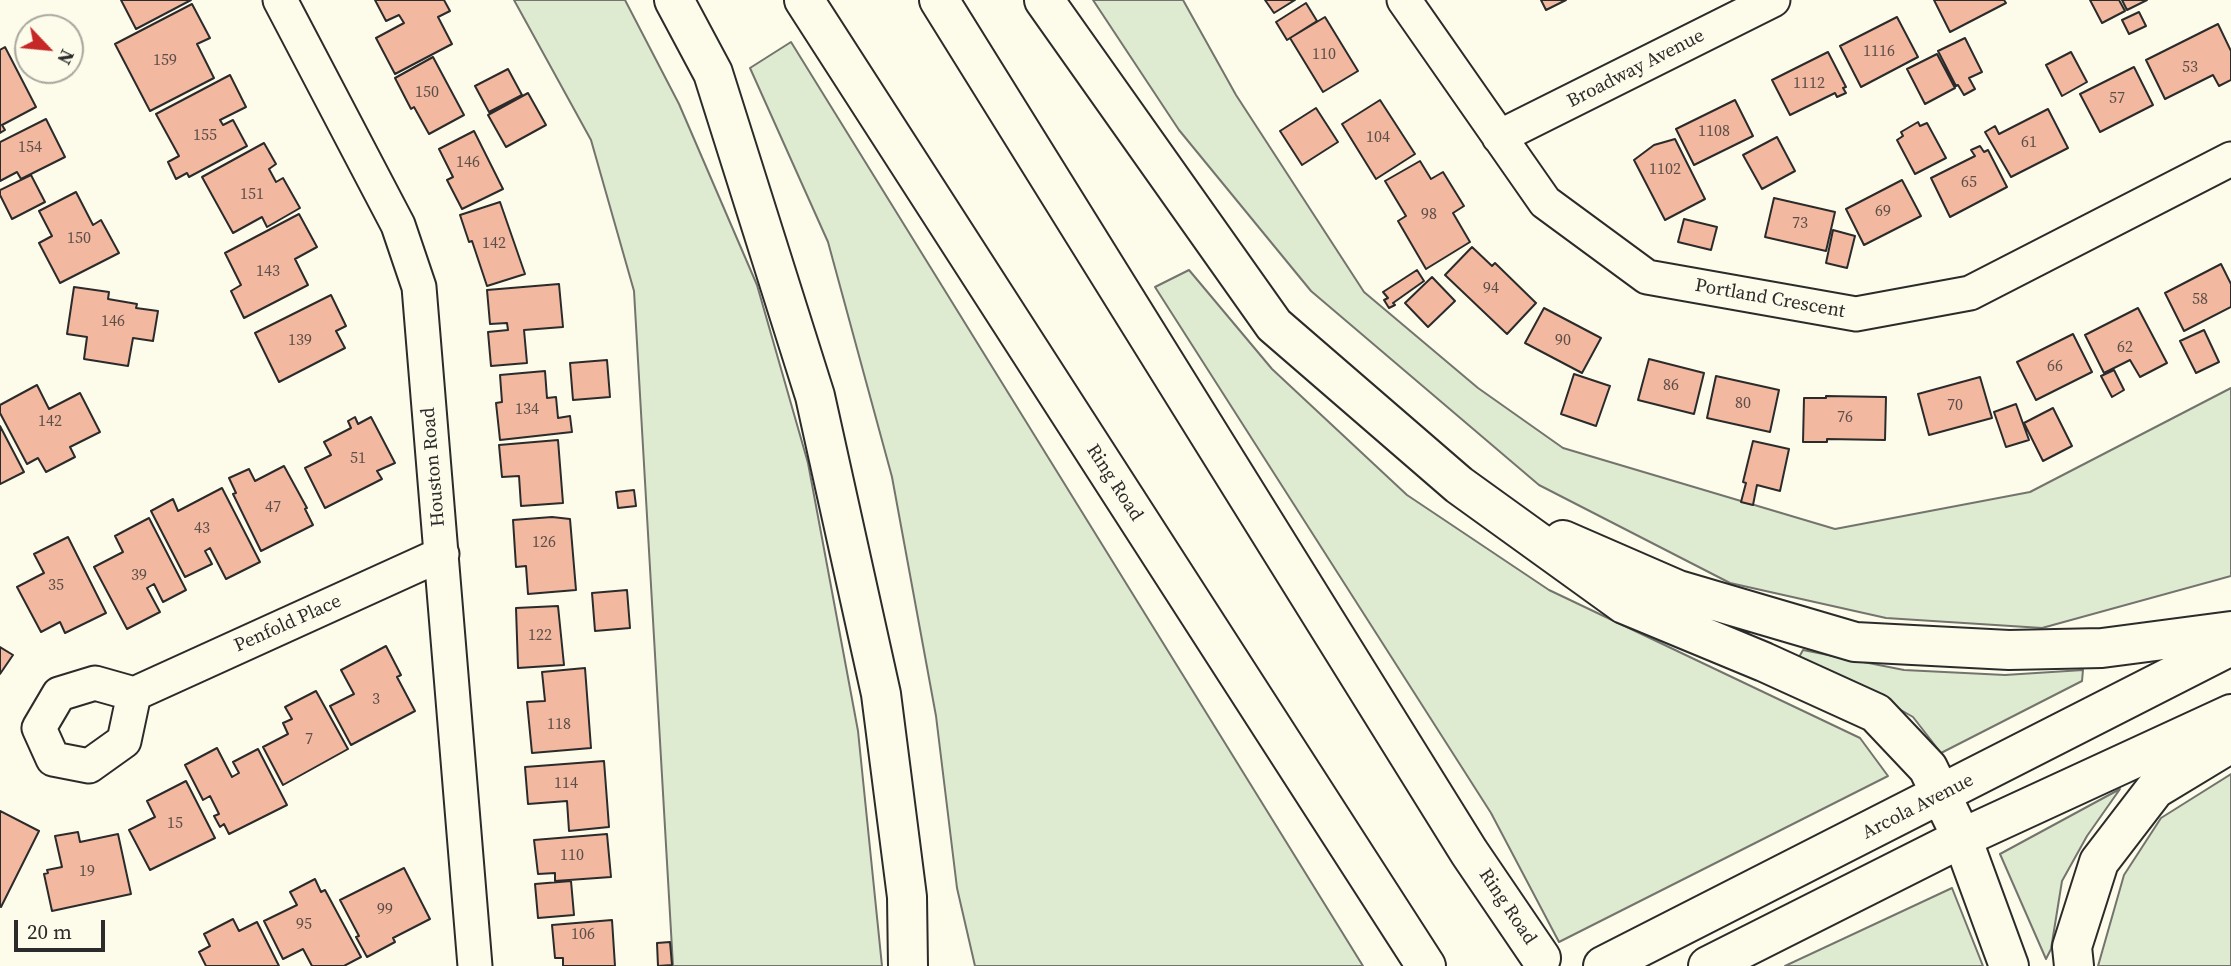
<!DOCTYPE html>
<html>
<head>
<meta charset="utf-8">
<style>
	body { margin:0 }
	#map { position:relative; width:2231px; height:966px; overflow:hidden; background:#fdfbea; font-family:"Source Serif 4",serif }
	canvas { display:block }
	.north { position:absolute; left:14px; top:14px; width:70px; height:70px; box-sizing:border-box; background:#fdfbea; border:2px solid #a9a89e; border-radius:50%; rotate:116deg; font-size:19px; font-weight:700; line-height:28px; text-align:center; color:#2b2b2b }
	.north::after { content:''; display:block; margin:auto; width:24px; height:32px; background:#c62828; clip-path:polygon(50% 0,100% 100%,50% 72%,0 100%) }
	.scale { position:absolute; left:14px; top:920px; width:91px; height:32px; box-sizing:border-box; border:4px solid #2b2b2b; border-top:0; padding-left:9px; font-size:21px; line-height:24px; white-space:nowrap; color:#2b2b2b; -webkit-text-stroke:5px #fdfbea; paint-order:stroke }
</style>
</head>
<body>
<div id="map">
<canvas width="2231" height="966"></canvas>
<div class="north">N</div>
<div class="scale">20 m</div>
</div>
<script>
const ctx = document.querySelector('canvas').getContext('2d');
ctx.lineJoin = 'round';
function fill(path, color) {
  ctx.fillStyle = color;
  ctx.fill(path, 'evenodd');
}
function strokePath(path, color, width, dash) {
  ctx.strokeStyle = color;
  ctx.lineWidth = width;
  ctx.lineCap = dash ? 'butt' : 'round';
  ctx.setLineDash(dash || []);
  ctx.stroke(path);
}
function write(font, color, halo, rows, align = 'center') {
  ctx.font = font + ' "Source Serif 4",serif';
  ctx.lineWidth = 5;
  ctx.setLineDash([]);
  ctx.textBaseline = 'middle';
  ctx.strokeStyle = halo;
  ctx.fillStyle = color;
  for (const [text, x, y, turn = 0] of rows) {
    ctx.save();
    ctx.translate(x, y);
    ctx.rotate((+turn || 0) * Math.PI / 180);
    ctx.textAlign = isNaN(turn) ? turn : align;
    if (halo) ctx.strokeText(text, 0, 0);
    ctx.fillText(text, 0, 0);
    ctx.restore();
  }
}
const green = new Path2D(`
	M514 0H625L679 104 757 285 808 463 858 731 882 966H673L634 291 591 140Z
	M1093 0H1183L1236 95 1364 292 1478 388 1563 448 1835 529 2030 492 2231 388V576L2042 628 1886 618 1730 583 1539 485 1311 291 1179 130Z
	M791 42 1363 966H975L957 888 936 716 892 477 828 242 750 68Z
	M1189 270 1272 369 1407 495 1549 590 1860 738 1888 776 1559 942 1491 813 1155 287Z
	M1803 650 1904 670 2005 675 2083 670 2082 681 1941 753 1913 717 1880 698 1798 659Z
	M2231 774V966H2098L2124 875 2161 818Z
	M2120 789 2087 836 2062 881 2051 949 2046 959 2000 854Z
	M1952 888 1983 966H1785Z`);
fill(green, '#deebd1');
strokePath(green, '#74746e', 2);
const building = new Path2D(`
	M121 0H191L136 29Z
	M375 0H444L450 11 438 17 452 44 395 74 376 38 404 23 399 15 386 21Z
	M1265 0H1295L1274 13Z
	M1541 0H1566L1546 10Z
	M1934 0H2004L2006 3 1950 32Z
	M2090 0H2119L2125 11 2102 23Z
	M2122 0H2147L2127 10Z
	M1306 3 1317 21 1287 40 1276 22Z
	M192 4 210 38 197 44 214 78 150 111 115 44Z
	M2139 12 2146 26 2129 34 2122 20Z
	M1325 17 1358 71 1323 92 1290 38Z
	M1897 17 1918 57 1861 87 1840 46Z
	M2218 24 2231 51V80L2219 86 2213 75 2165 99 2146 60Z
	M1965 38 1982 72 1969 78 1975 89 1964 95 1958 85 1956 86 1938 51Z
	M5 47 36 107 2 125 5 130 0 133V50Z
	M1828 52 1846 87 1843 88 1846 93 1837 97 1835 93 1790 115 1772 80Z
	M2071 52 2087 82 2062 96 2046 65Z
	M1937 54 1955 88 1925 104 1907 69Z
	M433 57 464 115 429 134 414 107 411 109 395 78Z
	M2134 67 2153 105 2100 132 2080 94Z
	M508 69 522 95 489 112 475 86Z
	M230 75 246 107 220 120 223 125 233 120 247 146 189 177 187 173 176 179 168 162 179 156 156 114Z
	M528 93 546 125 506 147 488 115Z
	M1380 100 1415 154 1376 179 1342 124Z
	M1735 100 1753 136 1694 165 1676 129Z
	M1316 108 1338 142 1302 165 1280 131Z
	M2048 109 2068 148 2011 177 1985 132 1995 126 1999 134Z
	M46 119 65 157 21 179 17 172 0 181V142Z
	M1918 122 1920 126 1927 123 1946 158 1915 174 1897 140 1903 136 1901 132Z
	M474 131 503 189 462 209 447 180 453 177 439 149Z
	M1777 137 1795 171 1762 189 1743 155Z
	M1675 139 1705 199 1665 220 1634 160 1654 145Z
	M264 143 276 164 269 169 276 182 283 178 300 208 267 227 262 217 233 233 202 177Z
	M1980 146 1984 152 1988 150 2007 187 1950 217 1931 178 1975 156 1971 150Z
	M1420 161 1431 179 1443 172 1464 206 1453 213 1470 242 1426 269 1398 221 1406 216 1385 181Z
	M31 175 45 202 12 219 0 195V190Z
	M1902 180 1921 216 1864 245 1846 209Z
	M76 192 93 225 101 220 119 253 60 283 39 243 52 236 39 211Z
	M1774 198 1835 212 1826 251 1765 237Z
	M500 202 525 274 487 286 472 241 469 242 460 215Z
	M299 214 317 247 295 259 308 285 244 318 231 291 241 285 225 253Z
	M1684 219 1717 227 1711 250 1678 242Z
	M1833 230 1855 236 1847 268 1826 263Z
	M1472 247 1492 266 1495 263 1536 303 1507 334 1445 275Z
	M2221 264 2231 284V307L2184 331 2165 293Z
	M1417 270 1424 281 1393 303 1395 305 1389 308 1384 300 1388 298 1383 292Z
	M1432 277 1455 301 1428 327 1405 303Z
	M559 284 563 327 524 330 527 363 491 366 488 332 508 330 507 323 490 324 487 290Z
	M74 287 109 292 108 299 137 304 136 308 158 311 153 341 133 338 128 366 84 359 87 337 67 334Z
	M331 295 346 326 336 331 345 348 279 382 255 333Z
	M1544 308 1601 338 1582 373 1525 343Z
	M2138 308 2167 363 2140 377 2130 360 2104 373 2085 335Z
	M2204 330 2219 362 2196 373 2180 341Z
	M2073 334 2092 372 2036 400 2017 362Z
	M1649 359 1704 373 1694 414 1638 400Z
	M607 360 610 397 573 400 570 363Z
	M2114 370 2124 390 2112 397 2101 376Z
	M545 371 547 398 556 397 558 418 570 416 572 432 500 440 496 403 502 402 500 375Z
	M1574 374 1610 386 1596 426 1561 414Z
	M1716 376 1779 390 1770 432 1707 418Z
	M1980 377 1992 418 1929 435 1918 394Z
	M37 385 49 409 80 393 100 432 70 447 75 457 46 472 38 458 27 464 0 413V405Z
	M1826 396 1886 397 1885 440 1827 439V442H1803L1804 398H1826Z
	M2016 404 2029 440 2006 447 1994 412Z
	M2053 408 2072 446 2043 461 2024 423Z
	M355 417 358 424 371 417 395 463 377 471 382 479 325 508 305 468 331 455 324 442 351 428 348 421Z
	M0 426 24 472 0 484Z
	M558 440 563 503 521 506 519 476 502 477 499 445Z
	M1753 441 1789 449 1780 491 1757 485 1753 505 1741 502 1746 483 1743 482Z
	M284 466 307 508 305 509 313 525 261 551 233 494 236 493 229 478 249 469 255 481Z
	M222 488 260 562 226 579 210 548 205 551 212 564 185 577 151 511 173 499 178 511Z
	M634 490 636 506 618 508 616 492Z
	M552 517 570 519 576 590 528 594 526 566 516 567 513 520Z
	M149 518 186 590 163 602 154 584 147 588 160 612 127 629 94 567 123 552 115 536Z
	M68 537 106 613 65 633 60 622 41 632 17 587 44 573 34 554Z
	M627 590 630 628 595 631 592 593Z
	M558 606 564 665 518 668 516 608Z
	M386 646 401 675 397 677 415 711 351 745 330 706 354 694 341 670Z
	M0 647 13 655 0 674Z
	M585 668 591 748 532 753 527 702 545 701 542 672Z
	M316 691 348 749 283 785 263 747 288 734 283 723 292 719 285 707Z
	M217 748 232 777 239 773 233 762 258 749 287 805 229 834 224 824 220 827 214 816 219 814 210 796 203 800 185 765Z
	M604 761 609 827 569 831 567 801 528 804 525 767Z
	M186 781 215 838 150 870 129 830 155 817 147 801Z
	M0 811 39 831 1 907 0 906Z
	M78 832 80 842 118 834 131 894 52 911 44 874 48 873 47 870 62 867 55 836Z
	M607 834 611 877 555 881V873L538 874 534 840Z
	M404 868 430 919 393 938 395 942 367 957 356 937 359 936 340 900Z
	M315 879 321 892 325 890 361 957 344 966H312L303 949 283 959 264 921 297 905 290 892Z
	M571 881 574 915 538 918 535 884Z
	M233 919 239 931 257 922 279 966H206L199 952 210 946 204 934Z
	M612 920 615 966H563V958H555L552 925Z
	M670 942 672 965 658 966 657 943Z`);
fill(building, '#f2b8a0');
strokePath(building, '#2b2b2b', 2);
const minor = new Path2D(`
	M280 0 398 225 419 287 475 966
	M1404 0 1545 202 1647 277 1856 314 1970 293 2231 159
	M1499 137 1773 0
	M134 694 124 741 89 766 53 759 39 728 59 694 95 683 134 694 442 554`);
const major = new Path2D(`
	M1603 966 2231 646
	M1708 966 1962 838 2231 714`);
const highway = new Path2D(`
	M674 0 713 73 815 396 881 694 907 897 908 966
	M804 0 1426 966
	M939 0 1469 852 1541 958
	M1044 0 1274 325 1459 485 1624 604 1764 662 1876 713 1928 768 1962 838 2009 966
	M1563 540 1678 590 1855 642 2009 650 2102 648 2231 631
	M2074 966 2072 947 2099 862 2155 789 2231 743`);
strokePath(minor, '#2b2b2b', 37);
strokePath(major, '#2b2b2b', 42);
strokePath(highway, '#2b2b2b', 42);
strokePath(minor, '#fdfbea', 33);
strokePath(major, '#fdfbea', 38);
strokePath(highway, '#fdfbea', 38);
write('16px', '#5d4e48', null, [
	["1116",1879,52],
	["110",1324,55],
	["159",165,61],
	["53",2190,68],
	["1112",1809,84],
	["150",427,93],
	["57",2117,99],
	["1108",1714,132],
	["155",205,136],
	["104",1378,138],
	["61",2029,143],
	["154",30,148],
	["146",468,163],
	["1102",1665,170],
	["65",1969,183],
	["151",252,195],
	["69",1883,212],
	["98",1429,215],
	["73",1800,224],
	["150",79,239],
	["142",494,244],
	["143",268,272],
	["94",1491,289],
	["58",2200,300],
	["146",113,322],
	["139",300,341],
	["90",1563,341],
	["62",2125,348],
	["66",2055,367],
	["86",1671,386],
	["80",1743,404],
	["70",1955,406],
	["134",527,410],
	["76",1845,418],
	["142",50,422],
	["51",358,459],
	["47",273,508],
	["43",202,529],
	["126",544,543],
	["39",139,576],
	["35",56,586],
	["122",540,636],
	["3",376,700],
	["118",559,725],
	["7",309,740],
	["114",566,784],
	["15",175,824],
	["110",572,856],
	["19",87,872],
	["99",385,910],
	["95",304,925],
	["106",583,935]
]);
write('19px', '#2b2b2b', '#fdfbea', [
	["Broadway Avenue",1636,69,-27],
	["Portland Crescent",1770,299,10],
	["Houston Road",434,467,-95],
	["Ring Road",1114,483,57],
	["Penfold Place",288,624,-24],
	["Arcola Avenue",1918,807,-27],
	["Ring Road",1507,907,56]
]);
</script>
</body>
</html>
